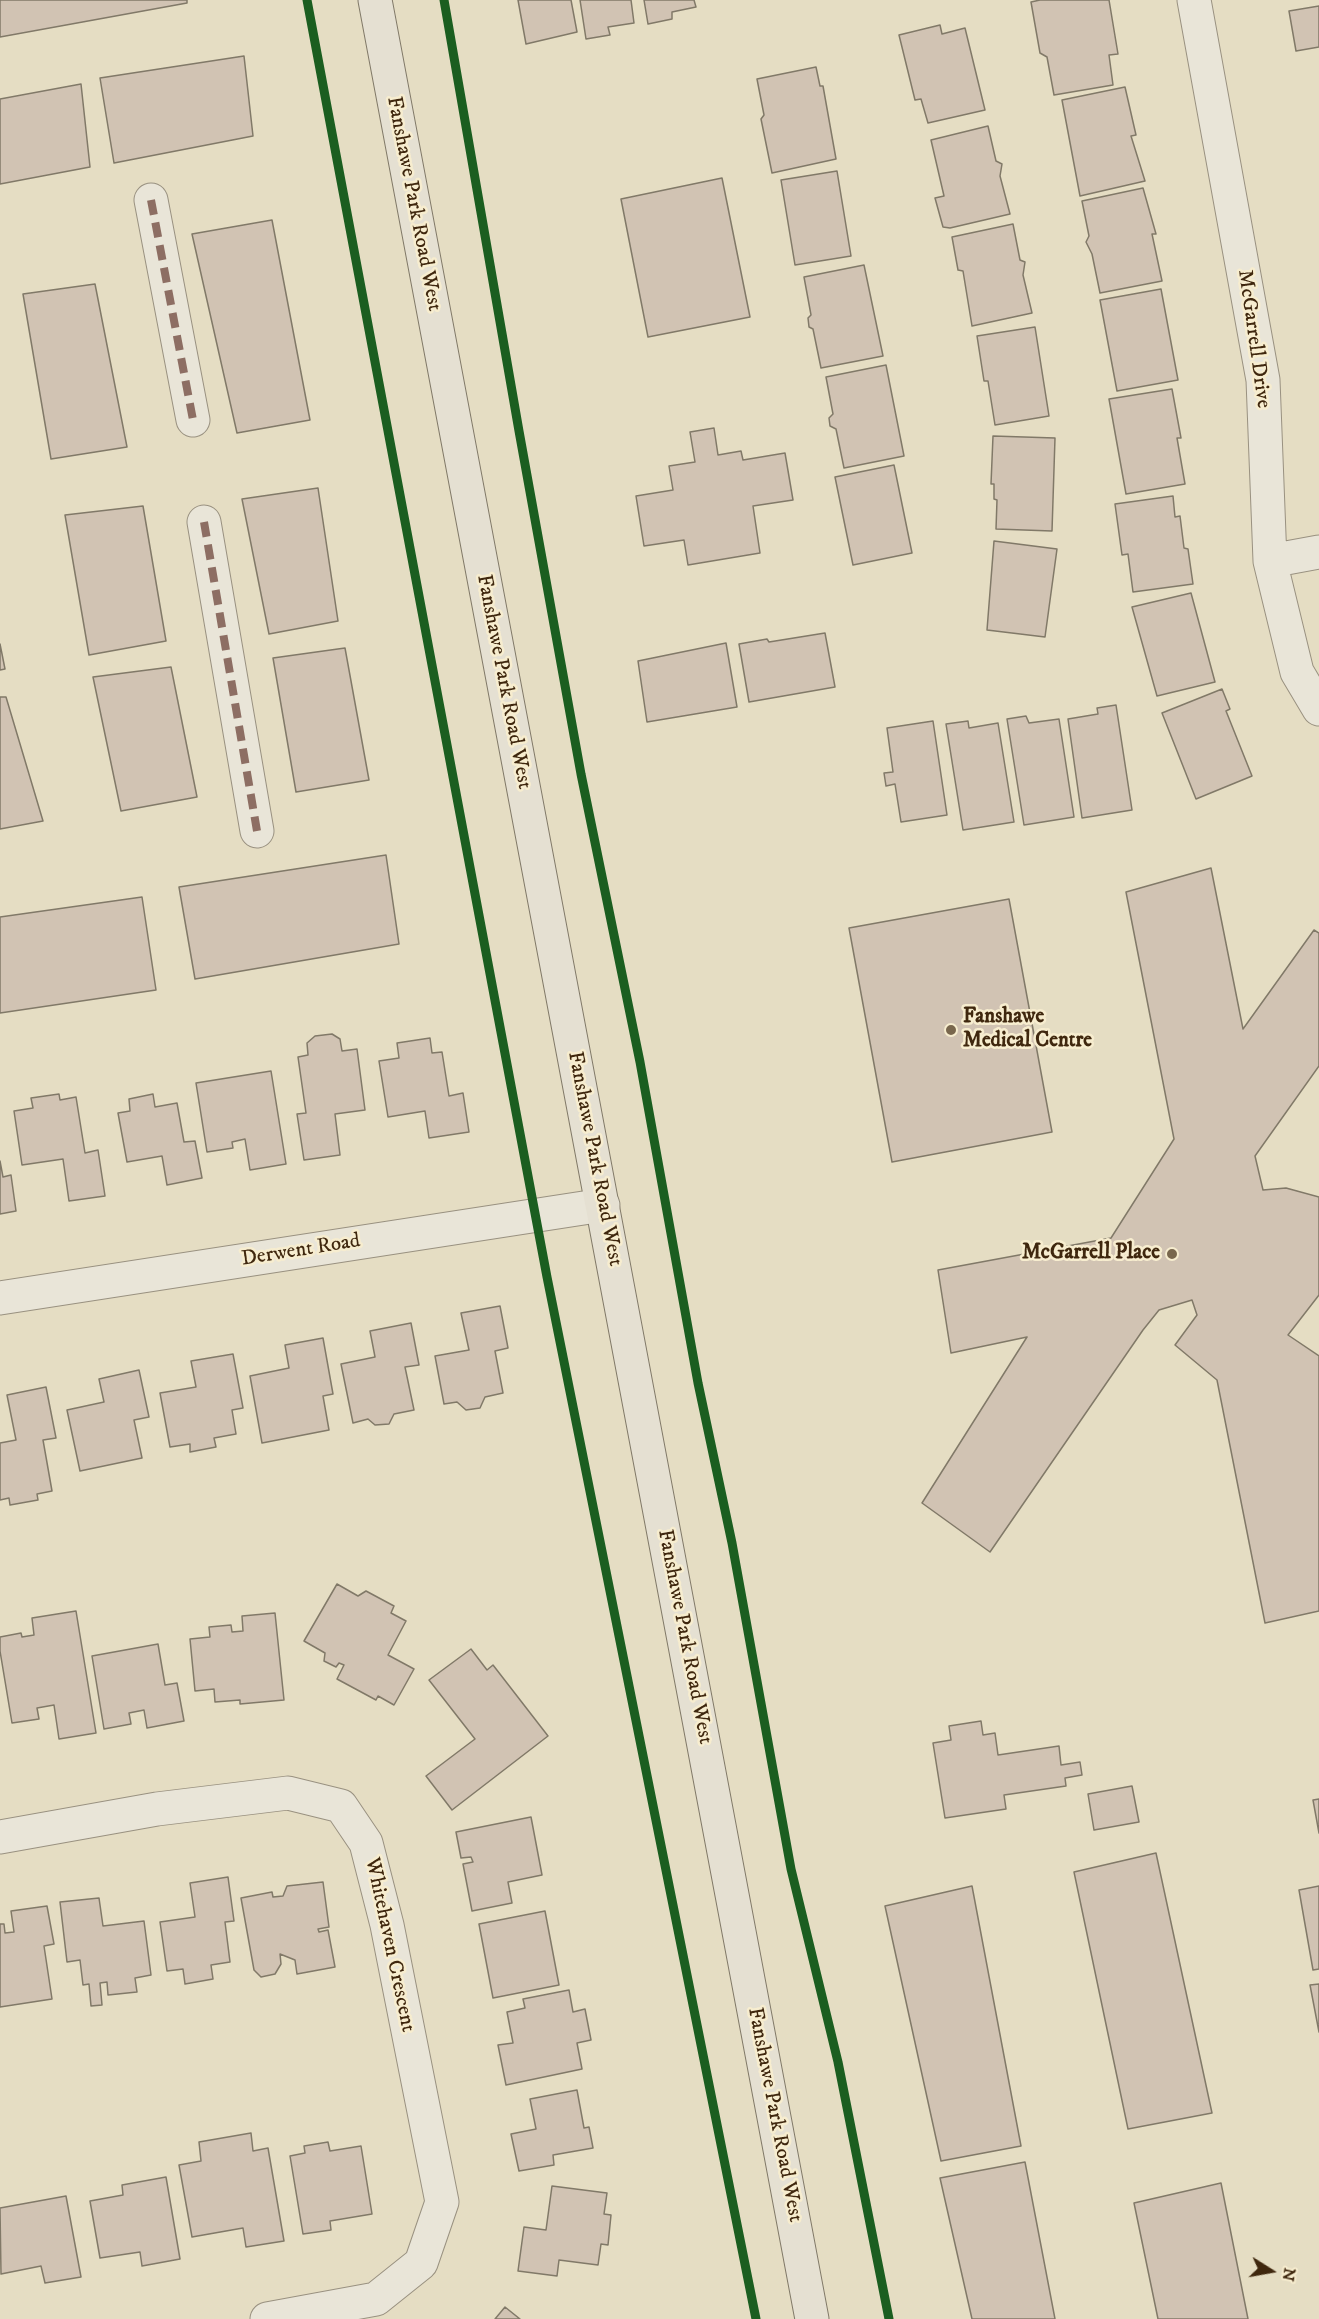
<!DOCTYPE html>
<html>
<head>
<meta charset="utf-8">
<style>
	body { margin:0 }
	#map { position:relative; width:1319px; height:2319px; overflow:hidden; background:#e5ddc3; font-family:"IM FELL DW Pica",serif }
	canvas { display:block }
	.north { position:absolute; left:1241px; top:2241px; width:60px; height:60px; -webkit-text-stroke:4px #f7edcf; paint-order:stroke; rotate:101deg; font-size:16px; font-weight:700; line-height:24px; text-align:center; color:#3f270e }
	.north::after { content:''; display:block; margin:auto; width:21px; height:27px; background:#3f270e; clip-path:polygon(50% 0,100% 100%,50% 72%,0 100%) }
</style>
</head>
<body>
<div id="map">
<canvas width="1319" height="2319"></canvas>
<div class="north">N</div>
</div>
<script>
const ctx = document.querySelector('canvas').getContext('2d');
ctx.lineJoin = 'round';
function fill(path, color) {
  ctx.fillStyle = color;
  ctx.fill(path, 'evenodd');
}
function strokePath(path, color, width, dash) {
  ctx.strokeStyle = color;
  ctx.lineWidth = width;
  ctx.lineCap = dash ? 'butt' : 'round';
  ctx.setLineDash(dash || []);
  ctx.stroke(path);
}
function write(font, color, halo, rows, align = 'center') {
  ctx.font = font + ' "IM FELL DW Pica",serif';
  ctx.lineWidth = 5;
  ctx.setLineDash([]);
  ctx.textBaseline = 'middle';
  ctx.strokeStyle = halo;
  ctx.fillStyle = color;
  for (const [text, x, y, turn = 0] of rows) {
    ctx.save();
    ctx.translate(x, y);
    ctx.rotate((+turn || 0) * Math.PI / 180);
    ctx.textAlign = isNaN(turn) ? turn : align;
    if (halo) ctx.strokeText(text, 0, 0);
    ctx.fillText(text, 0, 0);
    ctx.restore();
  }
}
const building = new Path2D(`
	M0 0H187V3L0 37Z
	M518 0H571L577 32 526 44Z
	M580 0H631L634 23 608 27 610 35 586 39Z
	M644 0H694L696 7 672 12V19L648 24Z
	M1040 0H1109L1118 54 1109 55 1113 85 1054 95 1047 57 1040 53 1031 2Z
	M1319 6V47L1296 51 1289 11Z
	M940 25 942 34 965 28 985 110 928 123 921 99 915 100 899 35Z
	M244 56 253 136 114 163 100 78Z
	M816 67 820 86H823L836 159 772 173 761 119 764 115 757 79Z
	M81 84 90 167 0 184V99Z
	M1125 87 1136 135 1131 136 1145 181 1080 196 1062 100Z
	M988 126 996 161 1002 164 1000 176 1010 214 950 228 943 227 935 198 944 196 931 140Z
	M837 171 851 256 795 265 781 180Z
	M722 178 750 317 648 337 621 199Z
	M1143 188 1156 234H1152L1162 281 1100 293 1092 254 1086 242 1089 236 1082 201Z
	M272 220 310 420 237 433 192 234Z
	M1013 224 1020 260 1025 262 1023 275 1032 313 972 326 963 271 958 270 952 237Z
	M864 265 883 356 821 368 813 329 809 327 808 318 811 315 804 277Z
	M95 284 127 447 51 459 23 294Z
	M1161 289 1178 380 1117 391 1100 300Z
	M1035 327 1049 416 995 425 988 381H984L977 336Z
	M886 365 904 456 844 468 836 429 830 426 829 418 833 414 826 377Z
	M1172 389 1181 438H1177L1185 484 1126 494 1109 399Z
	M714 428 718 455 741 451 743 460 785 453 793 500 753 506 760 553 688 565 684 540 644 546 636 496 673 490 669 466 695 462 690 432Z
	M993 436 1055 438 1052 531 996 529 997 500 994 499V484H991Z
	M894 465 912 553 853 565 835 477Z
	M318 488 338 621 269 634 242 499Z
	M1173 496 1175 517 1180 516 1184 548 1188 549 1193 584 1133 592 1128 554 1122 555 1115 504Z
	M143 506 166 641 89 655 65 515Z
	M994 541 1057 549 1045 637 987 630Z
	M1191 593 1215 682 1157 696 1132 607Z
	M825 633 835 687 749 702 739 644 767 639 769 642Z
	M726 643 737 707 647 722 638 661Z
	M0 644 5 669 0 670Z
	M345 648 369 780 296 792 273 658Z
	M171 667 197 797 121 811 93 677Z
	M1222 689 1230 709 1226 711 1252 776 1196 799 1162 713Z
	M0 697H6L43 821 0 829Z
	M1116 705 1132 810 1082 818 1068 719 1098 714 1097 708Z
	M1026 716 1029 723 1059 719 1074 817 1024 825 1007 719Z
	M933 721 947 815 901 822 895 784 886 786 884 773 893 772 887 728Z
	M968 721 969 728 998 723 1014 822 963 830 946 724Z
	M386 855 399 944 195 979 179 887Z
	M1211 868 1243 1029 1314 930 1319 933V1066L1255 1156 1263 1190 1286 1188 1319 1197V1295L1288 1335 1319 1356V1611L1265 1623 1217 1380 1175 1345 1197 1315 1192 1300 1159 1310 1143 1330 990 1552 922 1503 1027 1337 951 1353 938 1270 1111 1238 1174 1139 1126 892Z
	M142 897 156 990 0 1013V917Z
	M1009 899 1052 1132 892 1162 849 928Z
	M332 1034 340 1039 342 1051 357 1049 365 1110 335 1114 340 1155 304 1160 297 1114 306 1113 298 1057 308 1055 307 1043 315 1036Z
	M430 1038 432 1053 442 1052 449 1096 463 1093 469 1132 429 1138 425 1111 388 1117 379 1061 399 1058 397 1043Z
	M271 1071 286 1164 250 1170 245 1139 232 1142 233 1148 207 1152 196 1083Z
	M59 1094 60 1100 76 1097 85 1153 98 1150 105 1196 69 1201 63 1159 22 1165 14 1111 33 1108 31 1098Z
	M153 1094 155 1107 177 1103 184 1142 195 1141 202 1178 167 1185 162 1156 127 1162 118 1113 130 1111 129 1099Z
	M0 1161 3 1177 11 1175 16 1211 0 1214Z
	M500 1306 508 1348 495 1351 503 1393 485 1397 480 1408 466 1410 457 1402 444 1404 435 1356 469 1350 461 1313Z
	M411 1323 419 1365 405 1367 414 1410 394 1414 389 1424 375 1425 368 1419 353 1423 341 1364 375 1357 370 1331Z
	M323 1338 333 1394 323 1396 329 1430 262 1443 250 1376 289 1368 285 1345Z
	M233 1354 243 1408 232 1410 236 1434 214 1438 216 1447 190 1452V1444L170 1447 160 1393 196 1387 191 1361Z
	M139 1370 149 1417 134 1420 142 1458 80 1471 67 1410 104 1402 99 1379Z
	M46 1387 56 1438 43 1440 52 1491 37 1494 38 1500 10 1505 9 1498 0 1500V1443L16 1440 7 1395Z
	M337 1584 358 1596 366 1591 394 1606 391 1613 406 1621 388 1655 414 1669 394 1705 378 1696 376 1700 337 1679 344 1665 339 1663 336 1667 324 1661 325 1653 304 1641Z
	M76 1611 96 1733 59 1739 54 1705 37 1708 39 1719 12 1723 0 1651V1637L21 1633 22 1637 34 1635 32 1618Z
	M275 1613 284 1700 240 1704V1700L215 1702 214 1689 195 1691 190 1639 210 1637 209 1627 231 1625 232 1632 243 1631 242 1616Z
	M158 1644 165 1685 177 1683 184 1721 147 1728 144 1710 129 1713 131 1724 104 1729 92 1656Z
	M471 1649 487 1670 493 1665 548 1736 452 1810 426 1776 475 1739 429 1680Z
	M981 1721 983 1735 995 1733 998 1755 1059 1746 1061 1765 1080 1762 1082 1775 1065 1778 1066 1786 1004 1795 1006 1809 945 1818 933 1743 951 1740 949 1726Z
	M1132 1786 1139 1822 1094 1830 1088 1794Z
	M1319 1799V1833L1313 1800Z
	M531 1817 542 1875 508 1882 512 1903 472 1911 463 1864 473 1862 471 1857 461 1858 456 1832Z
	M1156 1853 1212 2113 1128 2129 1074 1872Z
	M228 1877 234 1921 225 1922 230 1962 211 1965 213 1979 185 1984 183 1969 167 1971 160 1922 195 1917 190 1883Z
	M323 1882 329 1927 318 1929 319 1932 328 1930 335 1967 297 1974 295 1960 280 1954 281 1964 275 1974 261 1977 254 1970 241 1898 272 1892 273 1897 283 1896 287 1886Z
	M972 1886 1021 2146 941 2161 885 1906Z
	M1319 1886V1969L1313 1970 1299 1890Z
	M99 1898 103 1926 144 1921 151 1975 135 1978 137 1992 108 1995 107 1982 100 1983 102 2005 91 2006 89 1984 83 1985 80 1960 67 1962 60 1902Z
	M47 1906 54 1944 44 1946 52 1999 0 2007V1924H4L5 1933 14 1932 11 1911Z
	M545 1911 559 1985 493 1998 479 1924Z
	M1319 1984V2032L1310 1985Z
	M569 1990 573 2012 585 2009 591 2040 577 2043 582 2069 506 2085 498 2045 513 2043 507 2012 525 2008 523 1999Z
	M577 2090 584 2128 589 2127 593 2148 553 2155 554 2165 519 2171 511 2134 536 2129 530 2099Z
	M251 2133 253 2151 268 2148 284 2241 246 2247 243 2228 192 2237 179 2165 201 2161 199 2142Z
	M328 2142 330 2151 361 2146 372 2214 330 2221 331 2230 303 2234 290 2156 305 2153 304 2146Z
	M1025 2162 1055 2319H972L940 2178Z
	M166 2177 180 2259 142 2266 140 2252 100 2258 90 2201 123 2195 122 2185Z
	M1221 2183 1248 2319H1158L1134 2203Z
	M552 2186 607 2193 604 2214 611 2215 608 2245 601 2244 598 2265 559 2260 557 2276 518 2271 524 2227 546 2230Z
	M66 2196 81 2277 45 2283 41 2266 1 2274 0 2208Z
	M505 2307 520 2319H495Z`);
fill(building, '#d1c3b3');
strokePath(building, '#817968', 1.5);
const minor = new Path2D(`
	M1194 0 1263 380 1270 561 1297 672 1319 709
	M151 200 193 420
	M204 522 257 831
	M1270 561 1319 552
	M0 1298 603 1205
	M0 1837 157 1809 288 1793 341 1806 366 1843 387 1925 442 2202 421 2263 376 2299 267 2319`);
const major = new Path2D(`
	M375 0 812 2319`);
strokePath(minor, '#999180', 35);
strokePath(major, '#817968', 35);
strokePath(minor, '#e9e5d8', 33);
strokePath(major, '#e5e0d2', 33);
strokePath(new Path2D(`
	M151 200 193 420
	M204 522 257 831`), '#8d6e63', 8, [15, 8]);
strokePath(new Path2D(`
	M307 0 547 1277 756 2319
	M444 0 519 431 581 774 640 1062 698 1383 732 1543 791 1869 838 2062 889 2319`), '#1b5e20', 9);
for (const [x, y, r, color] of [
	[951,1030,6,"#79674d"],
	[1172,1254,6,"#79674d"]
]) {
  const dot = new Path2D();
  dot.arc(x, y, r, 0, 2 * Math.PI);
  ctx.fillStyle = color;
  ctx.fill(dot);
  strokePath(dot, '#f7edcf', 2);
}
write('21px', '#3f270e', '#f7edcf', [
	["Fanshawe Park Road West",413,204,79],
	["McGarrell Drive",1253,339,82],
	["Fanshawe Park Road West",503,682,79],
	["Fanshawe Park Road West",594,1159,79],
	["Derwent Road",301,1251,-9],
	["Fanshawe Park Road West",684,1637,79],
	["Whitehaven Crescent",389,1945,78],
	["Fanshawe Park Road West",774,2115,79]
]);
write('bold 21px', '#3f270e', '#f7edcf', [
	["Fanshawe",963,1018],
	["Medical Centre",963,1042],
	["McGarrell Place",1160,1254,"right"]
], 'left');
</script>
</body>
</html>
